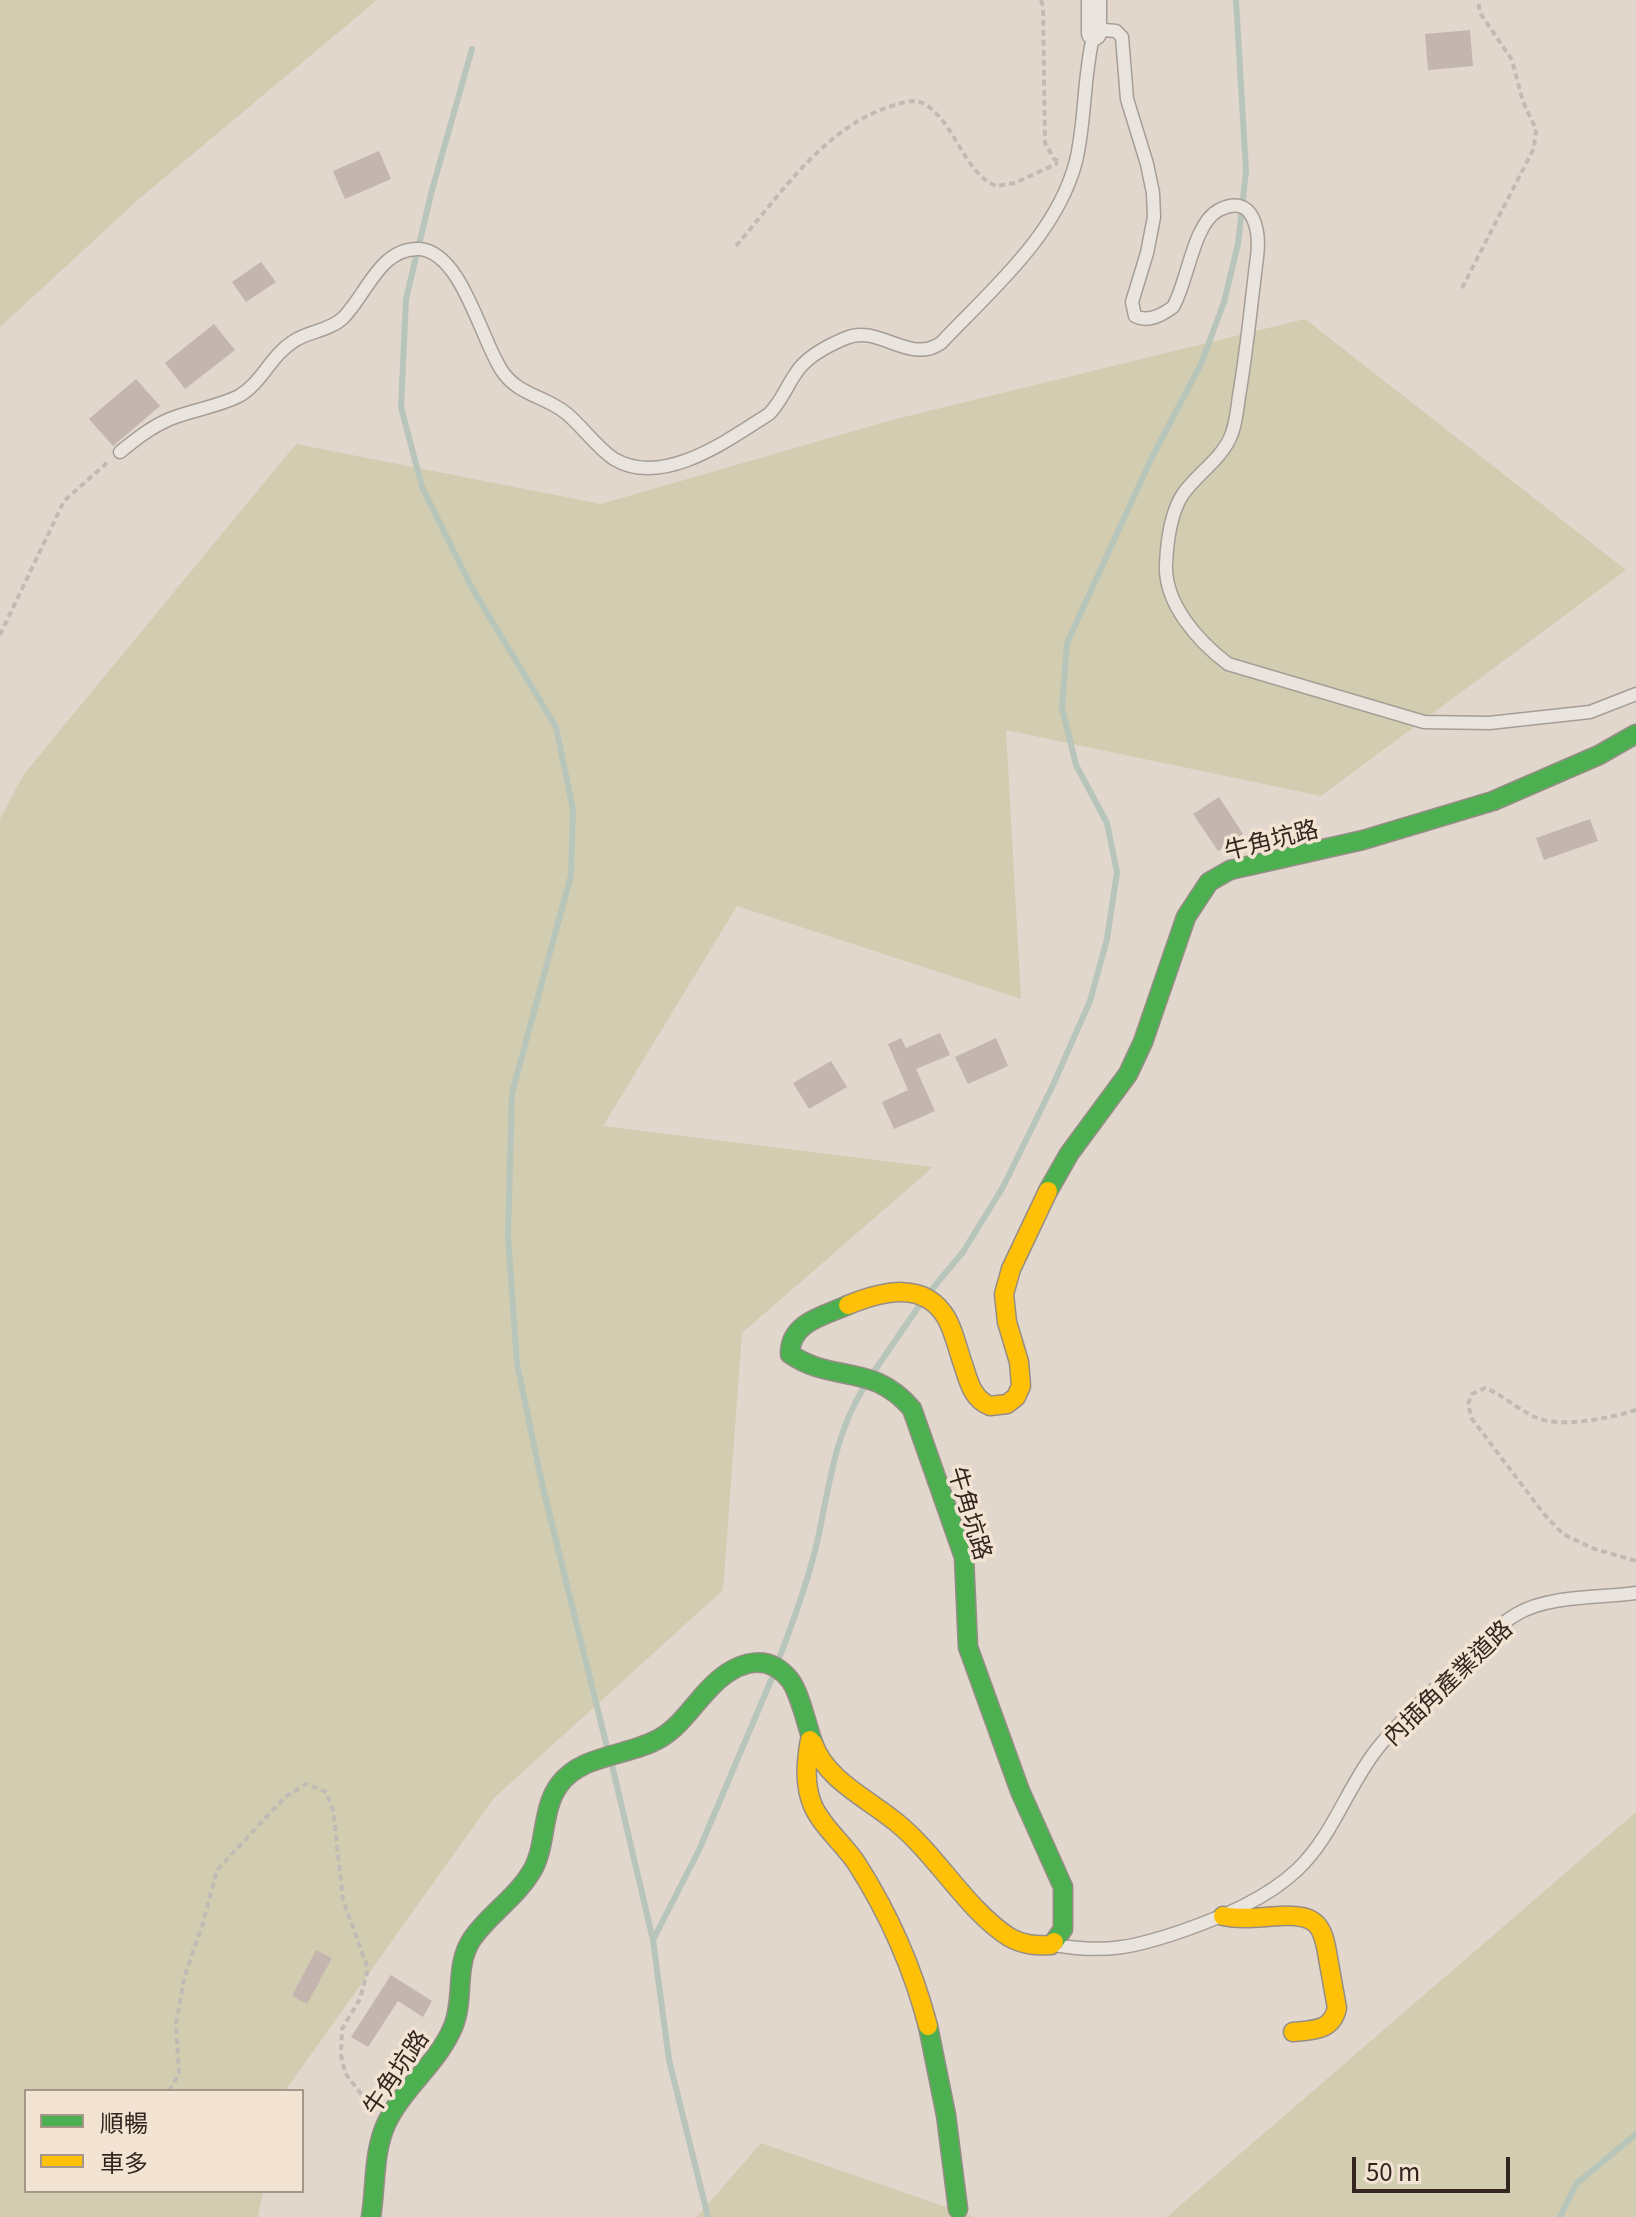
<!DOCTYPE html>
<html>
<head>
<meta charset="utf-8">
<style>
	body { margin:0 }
	#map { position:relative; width:1636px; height:2217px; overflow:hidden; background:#e1d7cc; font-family:Georgia,"Noto Sans TC",serif }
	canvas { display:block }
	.legend { position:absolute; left:24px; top:2089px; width:280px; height:104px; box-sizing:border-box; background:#f2e3d3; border:2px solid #a6978b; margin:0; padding:10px 14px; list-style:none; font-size:24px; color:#34251f }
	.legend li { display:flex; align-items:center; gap:16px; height:40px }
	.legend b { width:40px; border:2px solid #a6978b }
	.scale { position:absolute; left:1352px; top:2157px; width:158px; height:36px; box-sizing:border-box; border:4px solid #34251f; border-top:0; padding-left:10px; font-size:24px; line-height:28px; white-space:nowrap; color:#34251f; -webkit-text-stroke:6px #f2e3d3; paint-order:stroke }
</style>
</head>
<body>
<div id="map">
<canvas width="1636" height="2217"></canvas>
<ul class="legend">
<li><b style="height:10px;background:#4caf50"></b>順暢</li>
<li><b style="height:10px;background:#ffc107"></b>車多</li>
</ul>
<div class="scale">50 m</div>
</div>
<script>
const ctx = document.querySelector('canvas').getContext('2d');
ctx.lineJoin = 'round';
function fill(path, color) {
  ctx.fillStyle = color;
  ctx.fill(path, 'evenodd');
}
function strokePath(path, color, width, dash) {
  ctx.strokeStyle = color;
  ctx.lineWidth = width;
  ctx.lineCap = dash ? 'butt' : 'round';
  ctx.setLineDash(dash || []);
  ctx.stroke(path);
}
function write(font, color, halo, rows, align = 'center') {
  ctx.font = font + ' Georgia,"Noto Sans TC",serif';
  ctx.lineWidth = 7;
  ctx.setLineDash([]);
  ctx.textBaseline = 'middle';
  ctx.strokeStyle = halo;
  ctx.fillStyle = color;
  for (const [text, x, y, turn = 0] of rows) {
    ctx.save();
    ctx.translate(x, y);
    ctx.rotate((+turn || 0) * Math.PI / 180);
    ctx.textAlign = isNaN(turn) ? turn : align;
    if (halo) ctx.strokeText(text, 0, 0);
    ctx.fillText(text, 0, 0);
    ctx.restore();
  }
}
fill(new Path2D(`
	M0 0H377L140 198 0 327Z
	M1305 319 1626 570 1321 796 1006 730 1021 999 737 906 603 1126 933 1167 742 1333 723 1590 494 1798 285 2091H26V2191H263L258 2217H0V819L24 774 296 444 601 504 892 420Z
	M1636 1812V2217H1167Z
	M761 2143 975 2217H697Z`), '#d2ccb0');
strokePath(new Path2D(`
	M472 49 432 190 406 299 401 407 422 487 472 588 556 727 573 810 571 875 512 1093 508 1236 517 1364 543 1488 607 1747
	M933 1288 963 1252 1003 1187 1053 1085 1090 1001 1107 939 1117 872 1107 823 1076 765 1062 708 1067 643 1152 457 1201 364 1224 302 1238 244 1246 171 1236 0
	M875 1370 919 1306
	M780 1656C795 1617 809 1578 818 1538 829 1487 835 1434 863 1389
	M612 1765 653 1940 669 2060 708 2217
	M653 1940 699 1850 772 1678
	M1560 2217 1576 2184 1636 2134`), '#b8c5ba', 6);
fill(new Path2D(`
	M1470 30 1473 66 1428 70 1425 34Z
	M379 151 391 179 345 199 333 171Z
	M261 262 276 282 246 302 232 282Z
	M214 324 235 350 185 389 165 363Z
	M136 379 160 406 113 446 89 419Z
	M1219 797 1243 834 1218 851 1193 814Z
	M1590 819 1598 841 1544 860 1536 838Z
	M940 1033 950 1055 916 1069 935 1111 894 1129 882 1102 908 1090 888 1044 901 1038 906 1048Z
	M996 1038 1008 1066 968 1084 955 1057Z
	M831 1061 847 1087 809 1109 793 1083Z
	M316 1950 332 1958 307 2004 292 1996Z
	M391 1975 432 2001 423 2017 398 2001 368 2047 351 2037Z`), '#c4b5ae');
const lane = new Path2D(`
	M120 452C136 439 151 427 170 419 192 410 217 407 239 396 262 383 271 355 294 341 309 331 329 331 343 318 367 294 380 247 420 249 462 253 481 340 502 371 518 395 545 396 566 413 583 427 596 447 614 459 663 488 728 440 769 414 782 401 786 387 796 373 806 357 829 345 846 338 879 324 909 365 941 343 991 290 1057 235 1076 161 1086 119 1083 75 1094 33L1104 30 1116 31 1122 37 1127 99 1147 164 1153 193 1154 217 1147 253 1132 302 1135 316C1148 323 1162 315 1173 307 1188 282 1193 223 1219 210 1255 192 1260 233 1257 257 1251 304 1247 350 1239 396 1237 410 1236 426 1230 438 1220 460 1197 474 1183 494 1171 512 1167 543 1166 564 1164 604 1199 642 1228 664L1424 722 1489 723 1590 712 1636 694
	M1055 1945C1106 1954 1136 1947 1185 1930 1224 1916 1266 1899 1297 1870 1333 1836 1347 1787 1377 1749 1398 1722 1425 1699 1449 1675 1471 1654 1491 1629 1517 1614 1549 1595 1600 1598 1636 1593`);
const street = new Path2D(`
	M1094 33V0`);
const fast = new Path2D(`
	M1048 1191 1069 1154 1128 1074 1143 1042 1186 917 1209 882 1230 870 1363 840 1493 801 1599 755 1636 734
	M848 1305C824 1316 790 1322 790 1354 834 1384 872 1362 912 1409L964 1557 968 1647 1020 1791 1063 1887V1929L1054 1942
	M928 2026 946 2115 958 2209
	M371 2217C376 2186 373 2151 387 2122 404 2087 438 2063 453 2027 465 1999 454 1966 472 1939 489 1914 516 1898 532 1871 547 1845 541 1810 559 1785 582 1753 630 1757 662 1737 680 1726 693 1706 708 1690 731 1665 765 1648 790 1680 800 1693 807 1726 813 1743`);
const slow = new Path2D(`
	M848 1305C883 1291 925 1280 947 1319 955 1334 958 1351 964 1367 969 1383 973 1399 990 1406L1007 1404 1016 1397 1021 1386 1019 1362 1007 1322 1004 1294 1011 1269 1048 1191
	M810 1740C806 1762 804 1785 813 1806 823 1828 845 1845 857 1864 889 1914 913 1969 928 2026
	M813 1743C826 1780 867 1798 896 1822 937 1855 966 1909 1009 1937 1023 1945 1036 1946 1051 1945L1054 1942
	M1223 1916C1242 1920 1260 1917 1280 1916 1317 1914 1323 1925 1328 1958 1331 1975 1334 1991 1337 2008 1332 2031 1313 2030 1293 2032`);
strokePath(lane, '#a69d96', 15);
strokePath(street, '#a69d96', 27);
strokePath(fast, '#968d86', 21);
strokePath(slow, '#968d86', 21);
strokePath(new Path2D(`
	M1041 0 1043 7 1045 143 1054 159 1061 162
	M736 246C781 194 825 125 895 105 907 101 918 98 929 107 957 128 964 172 996 186L1015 183 1058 163
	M1462 288 1534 148 1536 129 1523 102 1512 60 1480 13 1478 0
	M0 635 64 501 109 461
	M1636 1410C1610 1418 1560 1429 1535 1417 1517 1409 1503 1395 1485 1388L1472 1394 1468 1404 1472 1419 1544 1514 1563 1534 1592 1548 1636 1561
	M169 2091 179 2074 176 2023 185 1975 203 1923 217 1870 285 1797 306 1784 326 1792 333 1810 343 1900 368 1969 360 1999 342 2029 341 2055 345 2073 368 2103`), '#c2bbb5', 4, [6, 4]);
strokePath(lane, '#eae4de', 12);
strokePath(street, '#eae4de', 24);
strokePath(fast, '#4caf50', 18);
strokePath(slow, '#ffc107', 18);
write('24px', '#34251f', '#f2e3d3', [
	["牛角坑路",1271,839,-14],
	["牛角坑路",971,1513,73],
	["內插角產業道路",1447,1682,-44],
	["牛角坑路",395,2072,-56]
]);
</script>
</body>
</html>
